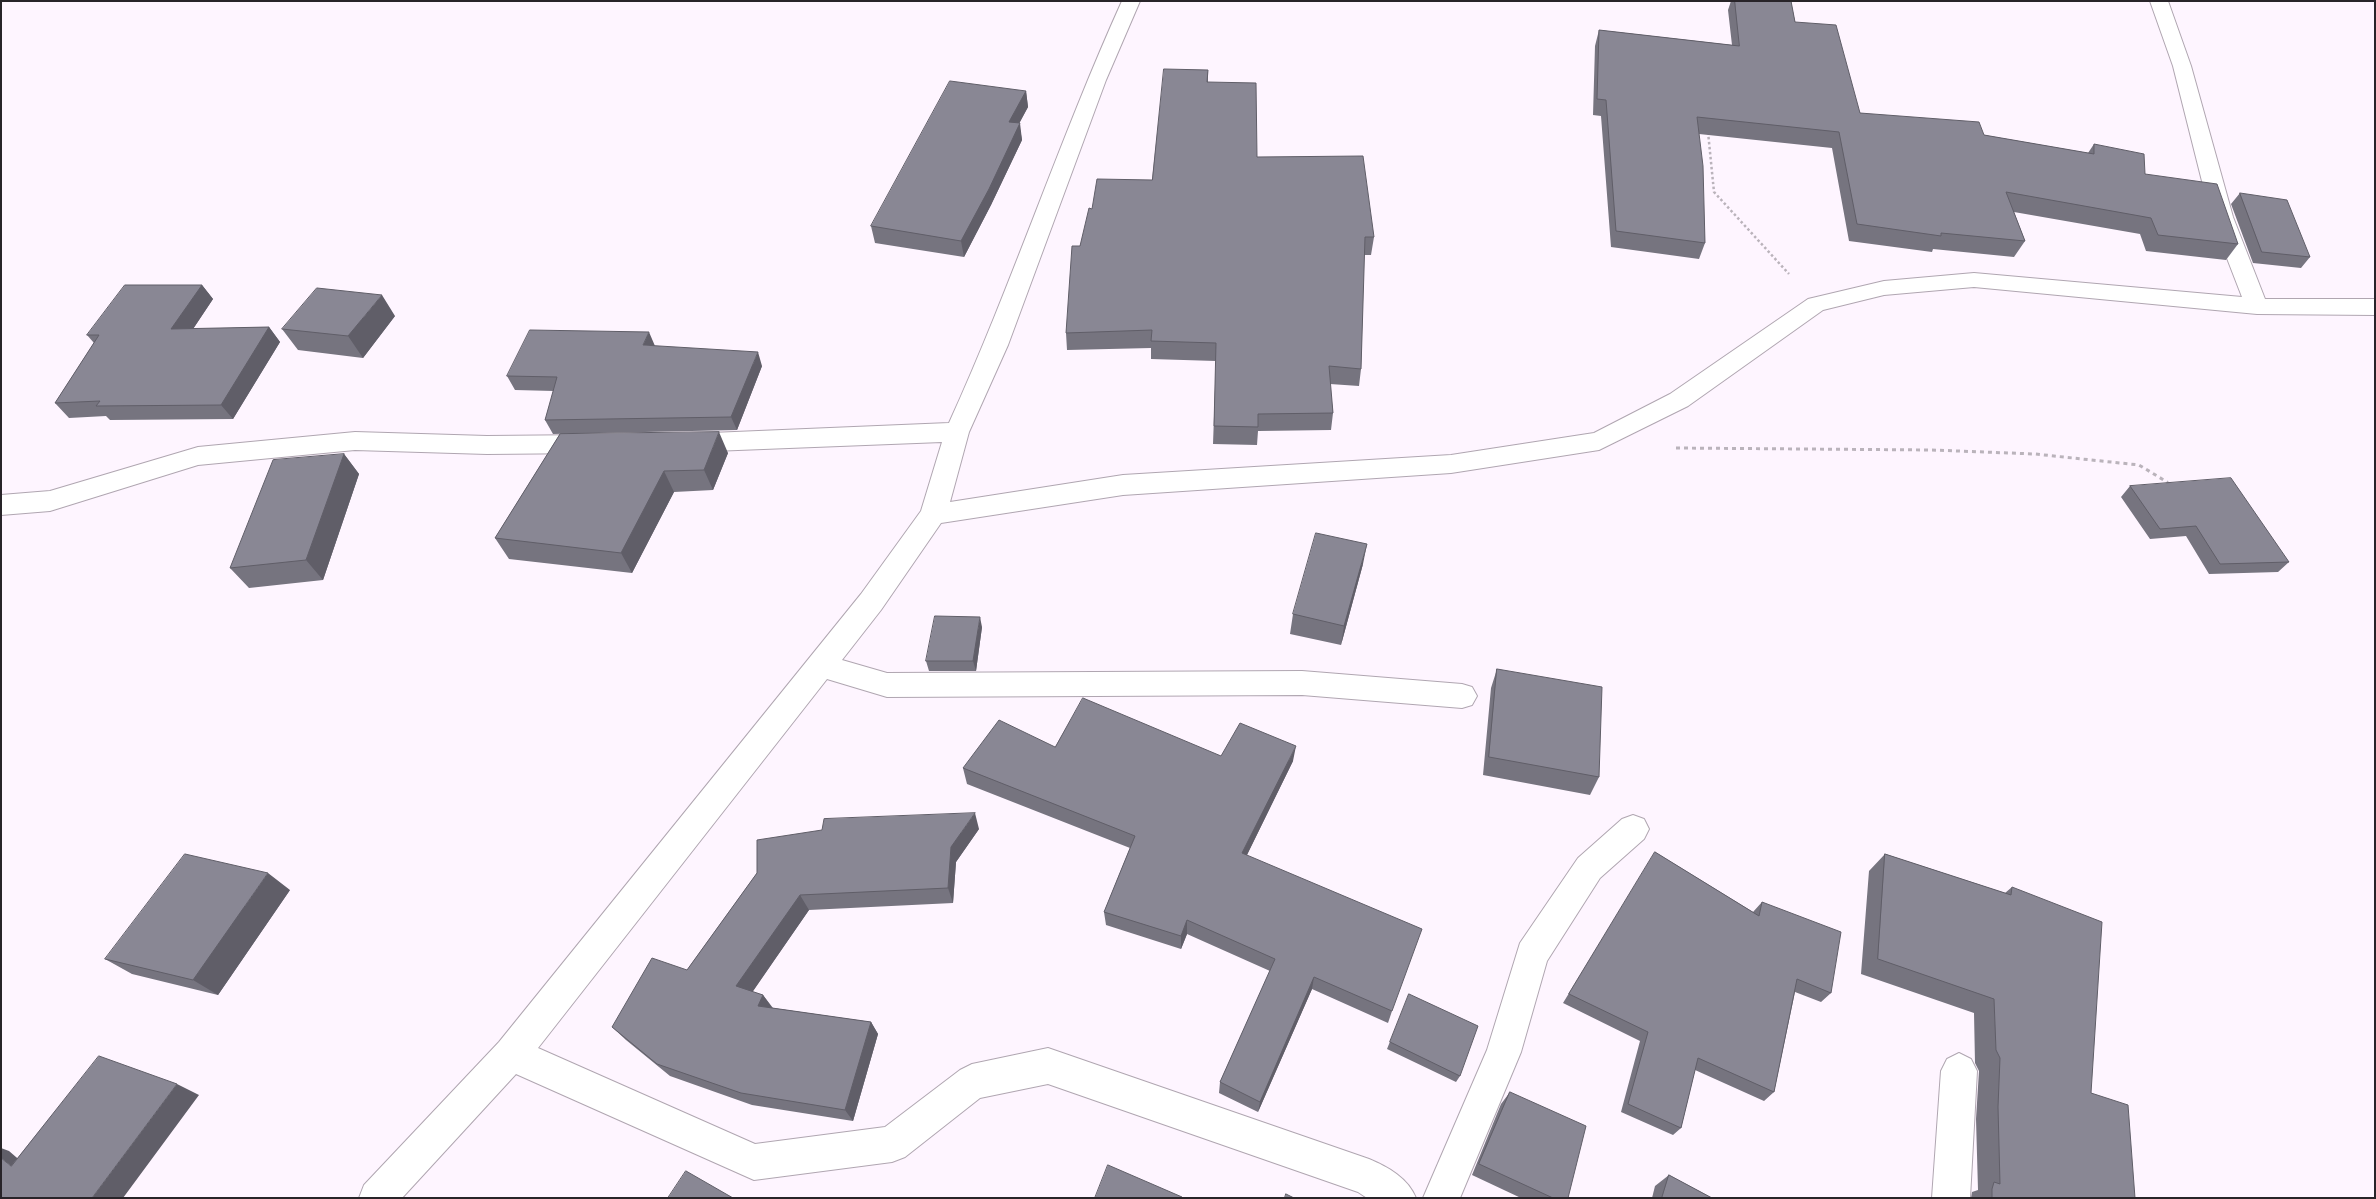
<!DOCTYPE html>
<html>
<head>
<meta charset="utf-8">
<style>
	body { margin:0 }
	#map { position:relative; width:2376px; height:1199px; overflow:hidden; background:#fef5ff; font-family:"Public Sans",sans-serif }
	canvas { display:block }
	.frame { position:absolute; inset:0; border:2px solid #282429; pointer-events:none }
</style>
</head>
<body>
<div id="map">
<canvas width="2376" height="1199"></canvas>
<div class="frame"></div>
</div>
<script>
const ctx = document.querySelector('canvas').getContext('2d');
ctx.lineJoin = 'round';
function strokePath(path, color, width, dash) {
  ctx.strokeStyle = color;
  ctx.lineWidth = width;
  ctx.lineCap = dash ? 'butt' : 'round';
  ctx.setLineDash(dash || []);
  ctx.stroke(path);
}
function fill(path, color) {
  ctx.fillStyle = color;
  ctx.fill(path, 'evenodd');
}
const minor = new Path2D(`
	M1122 1H1140L1106 80 1008 345 969 432 950 502 1123 475 1451 455 1594 433 1670 394 1808 299 1884 281 1974 273 2242 297 2211 217 2173 66 2150 1H2168L2191 66 2233 217 2265 299H2375V315L2257 314 1974 287 1884 295 1823 310 1688 406 1599 450 1451 473 1123 495 941 523 881 610 842 660 887 673 1302 671 1462 684 1472 687 1477 696 1472 705 1462 708 1302 695 887 697 827 679 538 1048 755 1144 885 1127 960 1070 972 1064 1048 1048 1369 1159C1388 1167 1408 1178 1416 1198H1367L1358 1192 1048 1084 980 1098 905 1157 892 1162 754 1180 516 1074 402 1198H359L364 1185 499 1042 861 594 921 511 942 442 687 452 678 449 675 443 678 437 687 434 949 423C1012 285 1059 140 1122 1Z
	M355 432 487 436 591 435 600 438 603 444 600 450 591 453 487 454 355 450 198 465 50 511 1 515V495L50 491 198 447Z
	M1633 815 1644 819 1649 829 1644 839 1600 878 1547 961 1521 1052 1460 1198H1423L1487 1050 1520 943 1578 858 1622 819Z
	M1959 1053 1971 1059 1977 1071 1970 1198H1932L1941 1071 1947 1059Z`);
strokePath(minor, '#b0a6b1', 2);
strokePath(new Path2D(`
	M1708 132 1714 192 1789 274`), '#bab3bb', 2.5, [2.5, 2.5]);
strokePath(new Path2D(`
	M1676 448 1932 450 2035 454 2139 465 2167 482 2169 487`), '#bab3bb', 3, [4, 4]);
fill(minor, '#fff');
fill(new Path2D(`
	M1731 1H1791L1795 22 1860 113 1984 135 2088 153 2094 144 2145 174 2238 244 2226 260 2146 251 2140 234 2014 212 2025 241 2014 257 1933 249 1932 252 1849 241 1832 148 1699 134 1705 243 1699 259 1611 247 1601 116 1593 115 1595 46 1599 30 1732 45 1728 10Z
	M1208 70V82L1257 157 1374 237 1371 255H1364L1361 369 1359 386 1330 384 1333 413 1331 430 1258 431 1257 445 1213 444 1216 361 1151 359V348L1067 350 1066 333 1080 246 1092 209 1152 180Z
	M1026 91 1028 107 1019 123 1022 140 991 205 964 257 875 243 871 226Z
	M2240 193 2310 257 2301 268 2253 263 2231 204Z
	M202 285 213 299 193 329 269 327 280 342 233 419 110 420 106 416 69 418 55 403 94 343 87 335Z
	M395 316 363 358 298 350 282 329Z
	M655 346 762 366 737 430 553 434 545 420 554 391 515 390 507 376Z
	M560 434 728 453 713 490 674 492 632 573 509 559 495 538Z
	M344 454 359 474 323 580 249 588 230 568Z
	M2130 486 2289 562 2278 572 2209 574 2186 536 2150 539 2121 497Z
	M1363 564 1341 645 1290 634 1293 614Z
	M982 627 976 671H929L926 661Z
	M1497 669 1599 777 1590 795 1483 775 1491 688Z
	M1221 756 1293 761 1247 855 1392 1011 1388 1023 1312 989 1258 1112 1219 1093 1220 1082 1270 971 1187 934 1181 949 1106 925 1104 912 1130 848 967 784 963 768Z
	M979 829 956 862 953 903 809 910 752 992 763 995 773 1008 871 1022 878 1034 853 1121 752 1105 670 1076 626 1040 612 1027 687 970 757 873Z
	M1655 852 1753 912 1762 902 1831 993 1821 1002 1795 992 1774 1092 1764 1101 1695 1070 1681 1128 1673 1135 1621 1112 1640 1041 1563 1003Z
	M1885 854 2005 893 2012 887 2091 1093 2135 1198H1971L1972 1192 1978 1190 1976 1119 1979 1071 1975 1063 1974 1013 1861 974 1869 871Z
	M290 890 218 995 132 974 105 959Z
	M1409 994 1460 1076 1456 1082 1387 1049Z
	M1510 1092 1568 1198H1521L1472 1175 1501 1104Z
	M1669 1175 1712 1198H1652L1655 1186Z`), '#76747f');
fill(new Path2D(`
	M1026 91 1028 107 1011 139 1009 122Z
	M1020 123 1022 140 991 205 964 257 961 241Z
	M202 285 213 299 183 344 171 329Z
	M382 295 395 316 363 358 348 336Z
	M269 327 280 342 233 419 221 405Z
	M649 332 655 346 643 345Z
	M758 352 762 366 737 430 731 417Z
	M719 432 728 453 713 490 704 470Z
	M344 454 359 474 323 580 306 560Z
	M664 471 674 492 632 573 621 553Z
	M1367 544 1363 564 1341 645 1344 626Z
	M980 617 982 627 976 671 973 661Z
	M1296 746 1293 761 1241 867 1242 853Z
	M975 813 979 829 956 862 953 903 948 888 951 847Z
	M268 873 290 890 218 995 193 980Z
	M800 895 809 910 747 1000 736 986Z
	M1187 920V934L1181 949V936Z
	M1314 977 1312 989 1258 1112 1260 1102Z
	M763 995 773 1009 758 1006Z
	M871 1022 878 1034 853 1121 845 1110Z
	M177 1084 199 1095 123 1198H92Z
	M1 1148 9 1151 37 1175 11 1166 1 1158Z`), '#605e68');
const building = new Path2D(`
	M1735 1H1791L1795 22 1836 25 1860 113 1979 122 1984 135 2094 154V144L2144 154 2145 174 2217 184 2238 244 2158 235 2151 218 2006 192 2025 241 1941 233V236L1857 224 1839 132 1697 117 1703 166 1705 243 1616 231 1606 100 1597 99 1599 30 1739 46Z
	M1164 69 1208 70 1207 82 1256 83 1257 157 1363 156 1374 237H1365L1361 369 1329 366 1333 413 1258 414V427L1214 426 1216 343 1151 341 1152 330 1066 333 1072 246H1080L1089 208 1092 209 1097 179 1152 180Z
	M950 81 1026 91 1009 122 1020 123 989 189 961 241 871 226Z
	M2240 193 2287 200 2310 257 2262 252Z
	M125 285H202L171 329 269 327 221 405 96 406 100 401 55 403 99 335H87Z
	M317 288 382 295 348 336 282 329Z
	M530 330 649 332 643 345 758 352 731 417 545 420 557 377 507 376Z
	M719 432 704 470 664 471 621 553 495 538 560 434Z
	M344 454 306 560 230 568 273 460Z
	M2231 478 2289 562 2220 564 2196 526 2160 529 2130 486Z
	M1316 533 1367 544 1344 626 1293 614Z
	M935 616 980 617 973 661H926Z
	M1497 669 1602 687 1599 777 1489 757Z
	M1083 698 1221 756 1240 723 1296 746 1242 853 1422 929 1392 1011 1314 977 1260 1102 1220 1082 1275 959 1187 920 1181 936 1104 912 1135 836 963 768 999 720 1055 747Z
	M975 813 951 847 948 888 800 895 736 986 763 995 758 1006 871 1022 845 1110 741 1093 657 1064 612 1027 652 958 687 970 757 873V840L822 830 824 819Z
	M1655 852 1759 916 1762 902 1841 932 1831 993 1797 979 1774 1092 1698 1058 1681 1128 1628 1104 1648 1032 1569 994Z
	M185 854 268 873 193 980 105 959Z
	M1885 854 2011 895 2012 887 2102 922 2091 1093 2128 1105 2135 1198H1992V1189L1994 1182 2000 1184 1998 1107 2000 1058 1996 1050 1994 999 1878 959Z
	M1409 994 1478 1026 1460 1076 1390 1042Z
	M99 1056 177 1084 92 1198H1V1158L11 1166Z
	M1510 1092 1586 1126 1568 1198H1553L1479 1164Z
	M1108 1165 1182 1197V1198H1095Z
	M686 1171 733 1198H668Z
	M1669 1175 1712 1198H1662Z
	M1286 1194 1294 1198H1285Z`);
fill(building, '#898794');
strokePath(building, '#605e68', 1);
</script>
</body>
</html>
